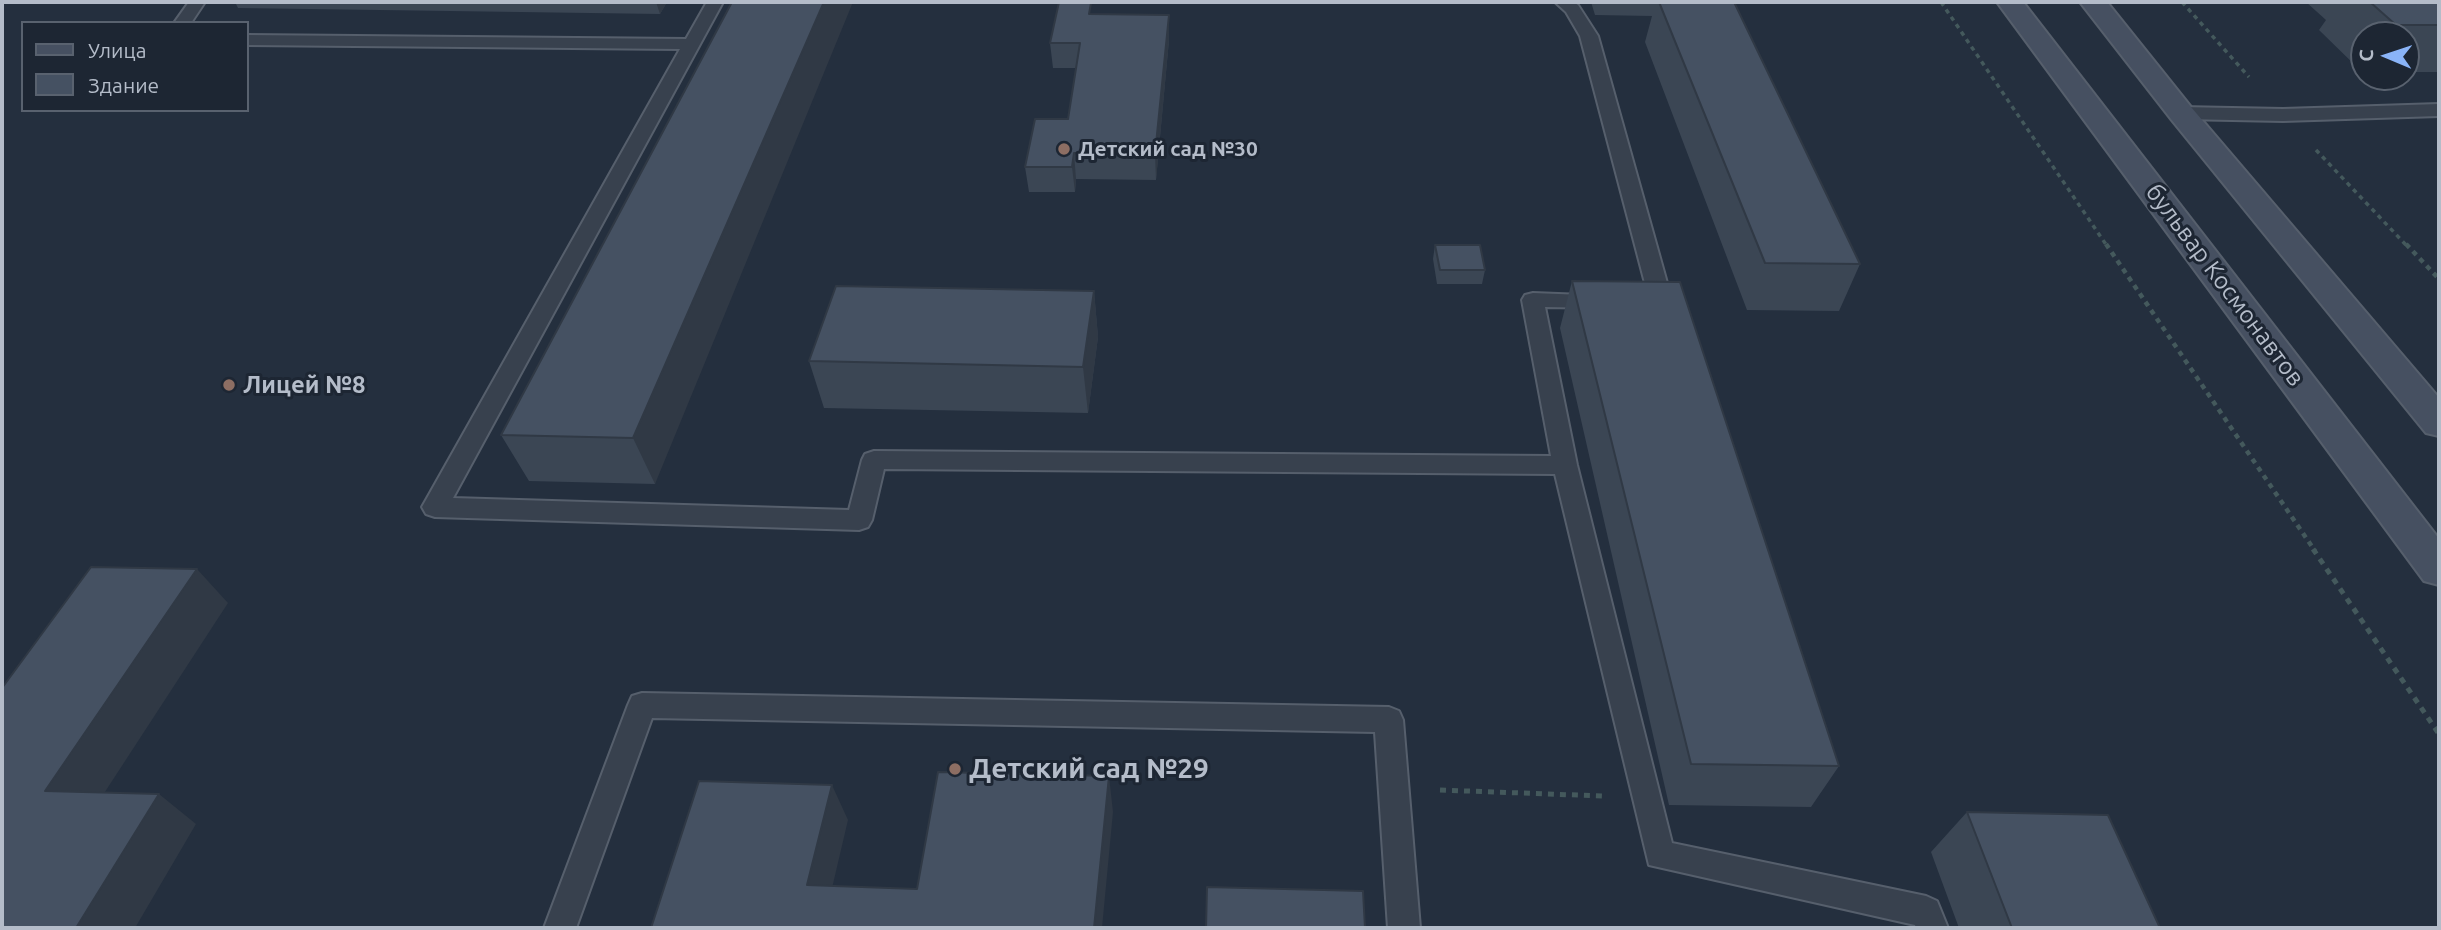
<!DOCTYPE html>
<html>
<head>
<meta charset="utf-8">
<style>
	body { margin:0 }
	#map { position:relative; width:2441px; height:930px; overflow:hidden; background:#242f3e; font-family:Ubuntu,sans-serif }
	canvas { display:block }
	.frame { position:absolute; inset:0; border:4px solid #b4bcc9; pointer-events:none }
	.legend { position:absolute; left:21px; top:21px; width:228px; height:91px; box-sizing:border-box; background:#1d2633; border:2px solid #59626f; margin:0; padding:9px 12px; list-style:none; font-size:21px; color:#b4bcc9 }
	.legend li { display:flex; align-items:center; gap:14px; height:35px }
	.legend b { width:35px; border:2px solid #59626f }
	.north { position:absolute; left:2350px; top:21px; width:70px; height:70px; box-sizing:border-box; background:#1d2633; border:2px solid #59626f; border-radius:50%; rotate:272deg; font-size:19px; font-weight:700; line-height:28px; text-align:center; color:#b4bcc9 }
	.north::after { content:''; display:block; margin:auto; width:24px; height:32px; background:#8ab4f8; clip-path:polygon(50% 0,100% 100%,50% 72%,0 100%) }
</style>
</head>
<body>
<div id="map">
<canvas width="2441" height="930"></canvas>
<div class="frame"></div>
<ul class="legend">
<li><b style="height:9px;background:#465061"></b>Улица</li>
<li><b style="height:19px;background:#455162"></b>Здание</li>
</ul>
<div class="north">С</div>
</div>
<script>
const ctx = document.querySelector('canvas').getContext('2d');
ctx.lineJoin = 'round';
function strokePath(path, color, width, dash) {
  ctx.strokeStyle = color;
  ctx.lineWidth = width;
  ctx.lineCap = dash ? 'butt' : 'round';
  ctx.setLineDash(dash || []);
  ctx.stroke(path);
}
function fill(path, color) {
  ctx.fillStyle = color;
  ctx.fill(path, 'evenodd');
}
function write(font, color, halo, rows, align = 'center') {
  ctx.font = font + ' Ubuntu,sans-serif';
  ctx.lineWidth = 6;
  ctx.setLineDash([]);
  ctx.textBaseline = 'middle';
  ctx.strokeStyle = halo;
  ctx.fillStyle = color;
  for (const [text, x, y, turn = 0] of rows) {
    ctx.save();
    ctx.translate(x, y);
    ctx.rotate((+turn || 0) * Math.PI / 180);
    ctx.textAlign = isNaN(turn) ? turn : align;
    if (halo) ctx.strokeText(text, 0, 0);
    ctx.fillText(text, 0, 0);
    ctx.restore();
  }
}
const service = new Path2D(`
	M189 2H205L191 23H174Z
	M707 2H723L453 498 849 510 862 460 865 454 874 451 1551 456 1522 300 1525 295 1533 293 1609 296 1612 301 1609 306 1601 308 1545 307 1577 465 1672 843 1926 896 1937 901 1948 928H1916L1915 925 1649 865 1555 474 884 469 872 520 868 527 859 530 435 517 426 514 422 507 426 500 680 49 247 45V35L686 39Z
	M1555 2H1573L1578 5 1598 36 1669 290C1661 301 1642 309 1629 305L1626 300 1629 295 1646 287 1580 36 1566 12Z
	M2439 104V116L2283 121 2181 119 2172 113 2181 107 2283 109Z
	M642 693 1389 707 1399 711 1403 720 1420 928H1388L1375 732 652 718 576 928H544L628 705 632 696Z`);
const secondary = new Path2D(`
	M1997 2H2023L2439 539V585L2424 581Z
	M2080 2H2107L2191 107 2439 398V436L2426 433 2171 119Z`);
strokePath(service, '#565f6c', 4);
strokePath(secondary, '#565f6c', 4);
strokePath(new Path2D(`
	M1941 2 2107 246
	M2182 2 2249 77
	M2316 150 2407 246`), '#44595c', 3.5, [4.5, 4.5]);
strokePath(new Path2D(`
	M2106 244 2315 551
	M2406 244 2439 279`), '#44595c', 4.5, [5, 5]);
strokePath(new Path2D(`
	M2313 549 2439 734
	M1440 790 1603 796`), '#44595c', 5, [6, 6]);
fill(service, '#38414e');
fill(secondary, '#465061');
fill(new Path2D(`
	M235 2H667L660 14 238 8Z
	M732 2 655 484 529 481 501 435Z
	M1591 2H1734L1860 264 1839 311 1747 310 1645 42 1652 16 1595 15Z
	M2306 2H2439V72H2406V35H2364V72H2362L2319 30 2326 20Z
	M1092 14 1169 40 1156 180 1076 179 1075 192H1029L1025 167 1068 119 1076 68H1053L1050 43Z
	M1435 245 1485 270 1482 284H1437L1433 259Z
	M1572 281 1839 766 1811 807 1669 805 1560 328Z
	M1094 291 1098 337 1088 413 824 408 809 361Z
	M1967 812 2160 928H1959L1931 852Z`), '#3b4654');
fill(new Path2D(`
	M656 2H667L660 14Z
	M824 2H853L655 484 633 438Z
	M1169 15V40L1156 180 1155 154Z
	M1074 153 1076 179 1075 192 1072 167Z
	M1094 291 1098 337 1088 413 1083 367Z
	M197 569 228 603 86 821 45 791Z
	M1109 776 1113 812 1102 928H1094Z
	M832 785 848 820 825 918 807 885Z
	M159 794 196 824 135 928H76Z`), '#303945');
const building = new Path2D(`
	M732 2H824L633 438 501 435Z
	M1059 2 1091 3 1089 14 1169 15 1155 154 1074 153 1072 167H1025L1035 119H1068L1080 43H1050Z
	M1659 2H1734L1860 264 1765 263Z
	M2370 2H2439V25H2396Z
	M1435 245H1480L1485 270H1440Z
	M1572 281 1680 282 1839 766 1691 764Z
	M836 286 1094 291 1083 367 809 361Z
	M91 567 197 569 45 791 159 794 76 928H2V688Z
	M938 772 1109 776 1094 928H651L699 781 832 785 807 885 917 889Z
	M1967 812 2108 815 2160 928H2012Z
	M1207 887 1363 891 1365 928H1206Z`);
fill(building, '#455162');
strokePath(building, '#303945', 2);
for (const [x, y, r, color] of [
	[1064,149,7,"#8d6e63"],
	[229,385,7,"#8d6e63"],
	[955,769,7,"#8d6e63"]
]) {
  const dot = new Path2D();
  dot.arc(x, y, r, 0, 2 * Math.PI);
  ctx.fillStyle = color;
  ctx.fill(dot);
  strokePath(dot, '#1d2633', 2.5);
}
write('bold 21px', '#b4bcc9', '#1d2633', [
	["Детский сад №30",1078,149]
], 'left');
write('24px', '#b4bcc9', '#1d2633', [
	["бульвар Космонавтов",2225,285,53]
]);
write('bold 24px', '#b4bcc9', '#1d2633', [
	["Лицей №8",243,385]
], 'left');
write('bold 28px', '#b4bcc9', '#1d2633', [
	["Детский сад №29",969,769]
], 'left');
</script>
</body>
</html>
